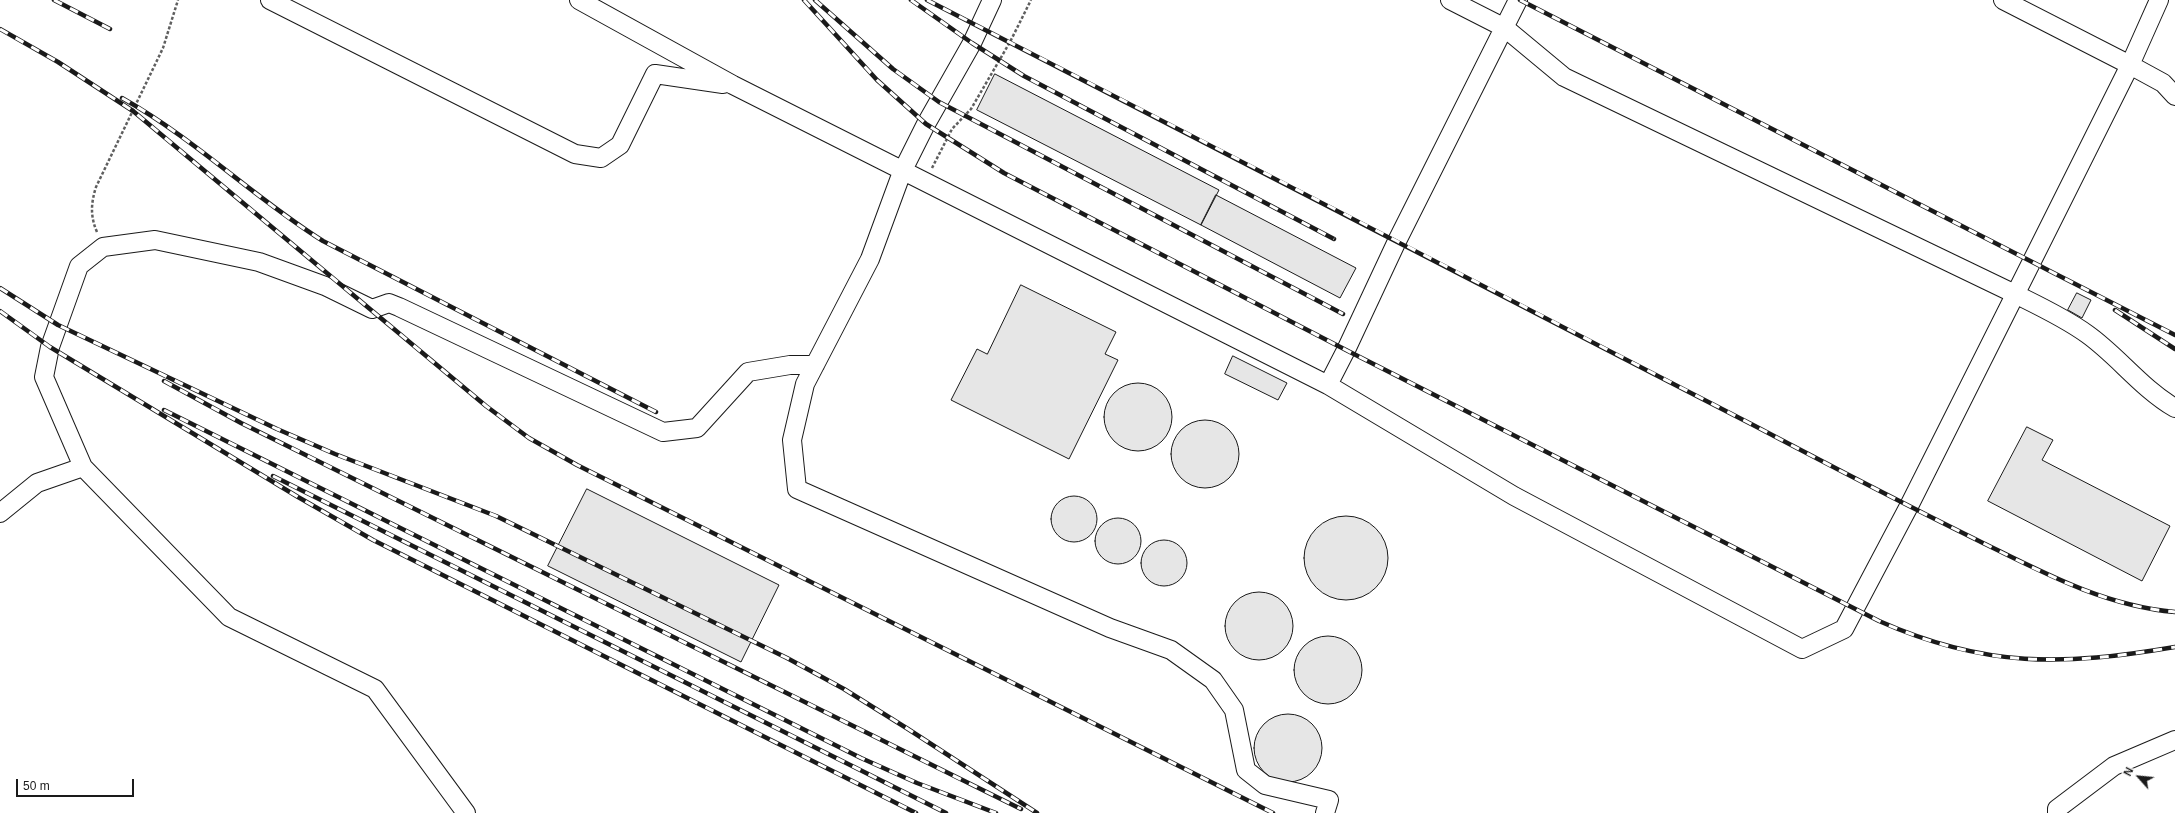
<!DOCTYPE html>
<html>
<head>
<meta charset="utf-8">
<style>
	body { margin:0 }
	#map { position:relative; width:2175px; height:813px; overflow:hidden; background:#fff; font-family:Arial,sans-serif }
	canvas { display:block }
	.north { position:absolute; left:2119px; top:757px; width:40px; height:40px; -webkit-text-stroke:3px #fff; paint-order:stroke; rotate:297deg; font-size:11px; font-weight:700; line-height:16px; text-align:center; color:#1a1a1a }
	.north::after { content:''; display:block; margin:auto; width:14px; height:18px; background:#1a1a1a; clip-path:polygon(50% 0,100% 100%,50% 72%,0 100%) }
	.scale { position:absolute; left:16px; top:779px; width:118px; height:18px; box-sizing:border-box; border:2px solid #1a1a1a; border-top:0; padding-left:5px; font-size:12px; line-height:14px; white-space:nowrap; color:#1a1a1a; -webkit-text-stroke:3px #fff; paint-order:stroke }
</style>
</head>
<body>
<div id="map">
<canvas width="2175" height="813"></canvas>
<div class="north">N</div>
<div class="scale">50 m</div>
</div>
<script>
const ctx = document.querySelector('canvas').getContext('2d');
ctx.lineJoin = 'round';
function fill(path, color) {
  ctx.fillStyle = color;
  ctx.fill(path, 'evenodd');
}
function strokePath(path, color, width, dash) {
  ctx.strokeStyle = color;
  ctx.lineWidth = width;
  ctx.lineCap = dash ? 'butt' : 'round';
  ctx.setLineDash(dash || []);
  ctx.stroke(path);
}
const building = new Path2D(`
	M995 74 1219 190 1201 225 977 110Z
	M1216 195 1356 268 1340 298 1201 225Z
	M1021 285 1116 332 1105 354 1118 360 1069 459 951 400 977 349 987 354Z
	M2077 293 2091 300 2082 318 2068 310Z
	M1233 356 1287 383 1278 400 1225 374Z
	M1104 417a34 34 0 1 1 68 0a34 34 0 1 1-68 0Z
	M1171 454a34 34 0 1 1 68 0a34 34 0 1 1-68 0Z
	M2027 427 2053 440 2042 460 2170 526 2142 581 1988 501Z
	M587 489 779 585 741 662 548 566Z
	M1051 519a23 23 0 1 1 46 0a23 23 0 1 1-46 0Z
	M1304 558a42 42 0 1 1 84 0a42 42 0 1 1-84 0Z
	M1095 541a23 23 0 1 1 46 0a23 23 0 1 1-46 0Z
	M1141 563a23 23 0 1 1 46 0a23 23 0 1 1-46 0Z
	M1225 626a34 34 0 1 1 68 0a34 34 0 1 1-68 0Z
	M1294 670a34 34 0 1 1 68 0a34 34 0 1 1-68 0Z
	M1254 748a34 34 0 1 1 68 0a34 34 0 1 1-68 0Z`);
fill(building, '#e6e6e6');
strokePath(building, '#1a1a1a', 1);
const minor = new Path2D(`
	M270 0 575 154 601 158 620 145 655 74 723 84
	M579 0 733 85 1328 385 1514 496 1802 649 1844 629 1909 506 2032 261 2130 65 2159 0
	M992 0 972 43 926 124 902 172 870 259 805 384 792 440 797 489 1110 628 1171 650 1213 680 1234 710 1246 770 1265 785 1329 800 1325 813
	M1450 0 1505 28 1564 77 2015 294C2039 306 2065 318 2087 334 2118 356 2141 388 2175 408
	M2003 0 2130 65 2163 83 2175 96
	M1328 385 1346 350 1397 241 1518 0
	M0 513 37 483 83 467
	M466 813 375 689 229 617 83 467 44 377 50 347 79 266 103 247 155 240 259 262 325 286 372 309 389 303 399 307 663 432 697 428 748 372 790 365H815
	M2057 813V809L2114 766 2175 740`);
strokePath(minor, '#1a1a1a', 20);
strokePath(new Path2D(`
	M932 168 952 129 971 109 1010 42 1031 0
	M97 232C90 216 91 203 96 187L163 48 178 0`), '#5f5f5f', 2.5, [3, 2]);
strokePath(minor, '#fff', 18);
const rail = new Path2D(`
	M54 0 110 29
	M804 0 877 80 926 124 1004 173 1346 350 1879 621C1985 668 2063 666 2175 647
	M815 0 893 69 939 102 1343 314
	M911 0 972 43 1024 76 1334 239
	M927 0C1203 141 1479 283 1755 426 1829 465 1904 504 1979 541 2042 572 2104 606 2175 612
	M1520 0 2175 335
	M0 29 58 62 133 111 486 406 529 438 577 465 1273 813
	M122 98C195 139 253 197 323 241L656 412
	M0 288 58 325 277 429 335 454 496 516 787 658 844 689 908 729 1037 813
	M2115 310 2175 349
	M0 311 50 347 298 497 373 540 916 813
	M164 381 241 423 1021 809
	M164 410 861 758 917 783 996 813
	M273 476 946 813`);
strokePath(rail, '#1a1a1a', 4.5);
strokePath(rail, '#fff', 3, [9]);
</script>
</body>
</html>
